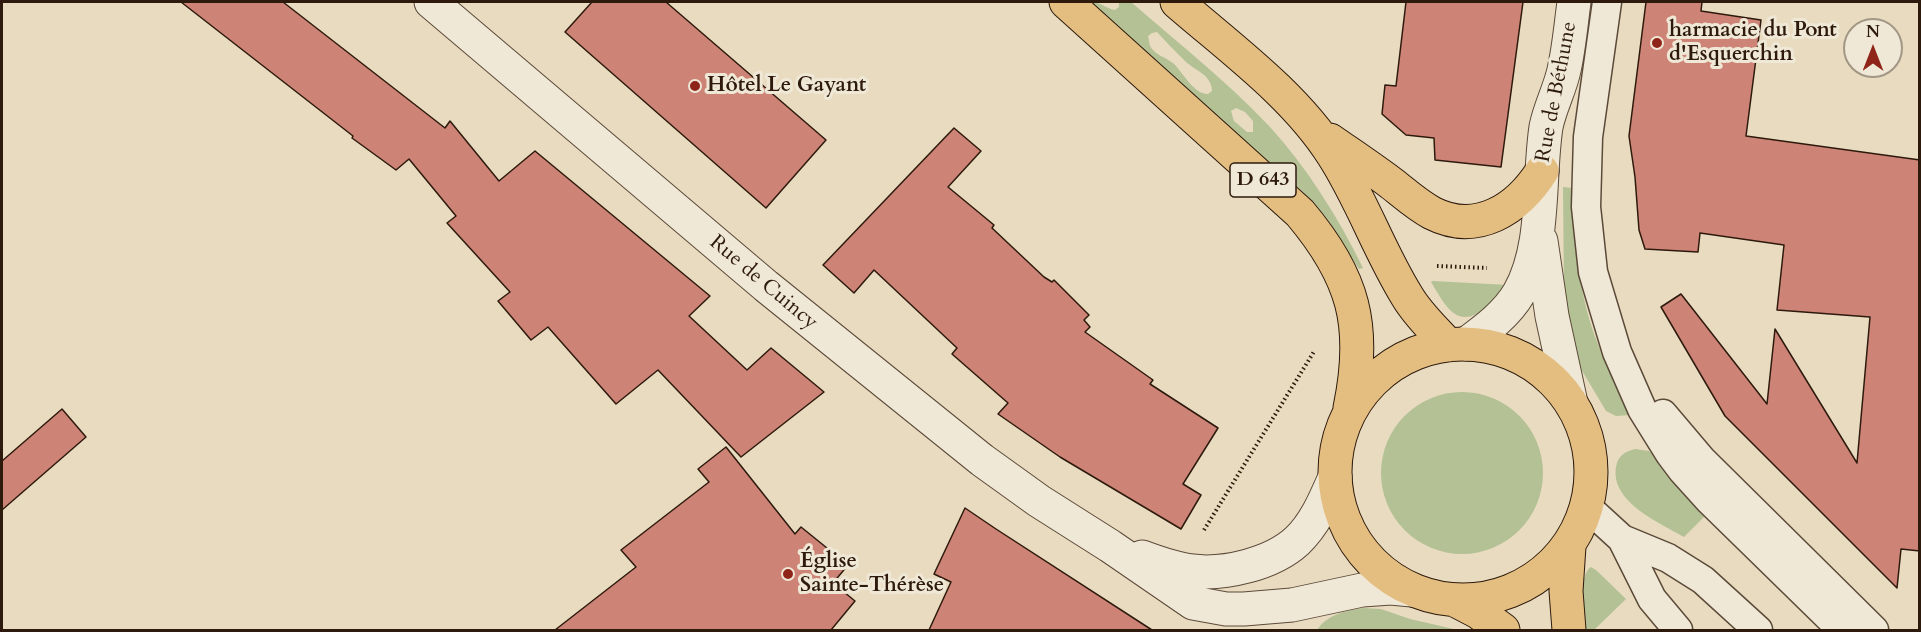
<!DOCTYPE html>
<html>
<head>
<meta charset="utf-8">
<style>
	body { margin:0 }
	#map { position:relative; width:1921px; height:632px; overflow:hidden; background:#e8dbc0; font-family:Cardo,serif }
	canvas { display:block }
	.frame { position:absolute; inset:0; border:3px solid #2d1a0c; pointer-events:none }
	.north { position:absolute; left:1843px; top:18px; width:60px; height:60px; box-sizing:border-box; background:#f0e8d6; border:2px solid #a29685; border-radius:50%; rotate:0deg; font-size:16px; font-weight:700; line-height:24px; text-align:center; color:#2d1a0c }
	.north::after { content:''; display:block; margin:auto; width:21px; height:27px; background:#8f2418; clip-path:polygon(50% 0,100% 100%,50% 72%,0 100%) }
</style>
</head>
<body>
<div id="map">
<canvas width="1921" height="632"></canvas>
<div class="frame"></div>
<div class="north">N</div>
</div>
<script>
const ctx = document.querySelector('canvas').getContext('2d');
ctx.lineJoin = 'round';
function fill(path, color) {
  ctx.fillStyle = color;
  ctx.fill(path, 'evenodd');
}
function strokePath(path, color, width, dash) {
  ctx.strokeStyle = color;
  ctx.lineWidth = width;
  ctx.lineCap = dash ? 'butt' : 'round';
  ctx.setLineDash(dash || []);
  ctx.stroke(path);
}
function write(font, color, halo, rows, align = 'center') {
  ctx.font = font + ' Cardo,serif';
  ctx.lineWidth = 6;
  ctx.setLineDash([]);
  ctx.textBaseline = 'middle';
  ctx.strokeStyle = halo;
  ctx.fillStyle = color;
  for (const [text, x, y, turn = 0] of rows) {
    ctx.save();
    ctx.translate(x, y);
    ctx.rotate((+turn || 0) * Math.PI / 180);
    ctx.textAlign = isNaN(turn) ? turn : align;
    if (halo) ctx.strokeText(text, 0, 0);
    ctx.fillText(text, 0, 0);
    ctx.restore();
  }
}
fill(new Path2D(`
	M1088 2C1101 1 1104 8 1115 10L1119 7V2H1131C1177 42 1229 83 1270 127 1308 169 1338 217 1363 268L1359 269 1327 220 1302 191ZM1157 32C1166 42 1175 51 1184 60 1193 70 1212 74 1212 91L1208 94C1193 94 1183 72 1173 63 1165 57 1155 55 1150 46 1149 43 1149 39 1148 36L1152 33ZM1236 108 1245 112 1253 121V132H1247L1234 121 1231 111Z
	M1563 187 1573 188C1573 242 1579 297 1599 347 1608 370 1620 393 1630 415L1616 416 1606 411 1578 364 1564 293Z
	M1433 281 1508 285C1504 294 1496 299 1488 306 1458 332 1446 307 1431 282Z
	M1381 473a81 81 0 1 1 162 0a81 81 0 1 1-162 0Z
	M1635 449 1649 451 1654 455 1674 481 1705 516 1684 537C1660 523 1610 502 1616 467 1618 456 1624 452 1635 449Z
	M1591 567 1596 570 1626 599 1594 630H1586C1583 617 1578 574 1591 567Z
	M1363 608 1381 609 1410 619 1458 630H1317C1328 614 1345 611 1363 608Z`), '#b3c195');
const building = new Path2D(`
	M181 2H283L445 128 450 121 499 181 535 151 710 296 689 316 747 370 771 348 824 392 741 457 658 370 616 404 548 327 531 340 498 301 510 292 447 223 456 216 409 159 396 170 352 138 353 136Z
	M592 2H666L826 140 766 208 565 32Z
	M1406 2H1523L1501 167 1435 160 1434 138 1406 135 1382 114 1385 85 1396 86Z
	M1646 2H1702L1701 11 1761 20 1746 136 1920 160V551L1901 549 1897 588 1725 416 1661 307 1681 294 1767 404 1775 329 1857 463 1870 317 1777 310 1784 245 1700 233 1698 252 1645 249 1639 230 1635 177 1629 136Z
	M954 128 981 151 948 187 994 225 992 228 1044 277 1052 282 1054 280 1089 315 1084 320 1090 327 1085 332 1153 380 1150 384 1218 428 1183 484 1201 495 1181 529 1060 457 998 414 1008 403 952 354 957 348 874 270 854 293 823 265Z
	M62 409 86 437 2 510V461Z
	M726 447 795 534 801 527 848 565 833 583 855 601 831 630H555L636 567 621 550 709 482 698 469Z
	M965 508 996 529 1152 630H929L951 582 934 574Z`);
fill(building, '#ce8377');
strokePath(building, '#2d1a0c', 1.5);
const service = new Path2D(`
	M1607 2 1588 137 1586 207 1593 272 1617 352 1642 409 1670 454 1682 470 1710 501 1842 630
	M1663 414 1702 460 1874 630
	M1587 507 1622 539 1668 558 1703 580 1758 630
	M1622 539 1652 599 1678 630`);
const minor = new Path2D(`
	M431 2 766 286 982 460 1039 501 1110 546 1193 603 1226 609H1244L1292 605 1362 590 1391 588 1412 590
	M1142 557C1158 563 1175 569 1192 571 1224 575 1272 564 1297 541 1315 524 1325 500 1335 477`);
const tertiary = new Path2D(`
	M1541 241 1552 316 1571 403
	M1466 344C1485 330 1507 314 1519 293 1546 246 1538 179 1546 127 1550 107 1560 89 1564 70 1569 48 1571 24 1574 2`);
const primary = new Path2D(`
	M1066 2 1300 213C1354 277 1367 326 1350 408
	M1177 2C1230 48 1295 95 1333 155 1362 200 1379 251 1407 296 1418 315 1434 329 1448 345
	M1330 140C1350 154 1371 168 1391 183 1404 193 1417 205 1432 213 1477 236 1518 209 1542 171
	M1335 472a128 128 0 1 1 256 0a128 128 0 1 1-256 0Z
	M1569 546 1566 591 1569 630
	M1455 600 1478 612 1503 630`);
strokePath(service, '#5c4a39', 31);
strokePath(minor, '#5c4a39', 35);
strokePath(tertiary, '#5c4a39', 35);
strokePath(primary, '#2d1a0c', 35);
strokePath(new Path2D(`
	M1437 266 1487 268
	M1204 530 1315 350`), '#2d1a0c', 4, [1.5, 3]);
strokePath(service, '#f0e8d6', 28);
strokePath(minor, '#f0e8d6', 33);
strokePath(tertiary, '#f0e8d6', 33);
strokePath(primary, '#e4be80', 33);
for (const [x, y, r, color] of [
	[1657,43,6,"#8f2418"],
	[695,86,6,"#8f2418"],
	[788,574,6,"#8f2418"]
]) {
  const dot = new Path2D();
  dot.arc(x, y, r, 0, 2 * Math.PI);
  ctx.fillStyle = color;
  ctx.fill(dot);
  strokePath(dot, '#f0e8d6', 2);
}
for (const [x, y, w] of [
	[1263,180,66]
]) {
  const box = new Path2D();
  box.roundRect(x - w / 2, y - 17, w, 34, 4.5);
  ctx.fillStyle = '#f0e8d6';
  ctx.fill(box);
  strokePath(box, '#2d1a0c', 1.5);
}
write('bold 20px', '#2d1a0c', null, [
	["D 643",1263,180]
]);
write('bold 21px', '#2d1a0c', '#f0e8d6', [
	["harmacie du Pont",1669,31],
	["d'Esquerchin",1669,55],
	["Hôtel Le Gayant",707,86],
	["Église",800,562],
	["Sainte-Thérèse",800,586]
], 'left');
write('21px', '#2d1a0c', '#f0e8d6', [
	["Rue de Béthune",1557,92,-79],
	["Rue de Cuincy",763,283,40]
]);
</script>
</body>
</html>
